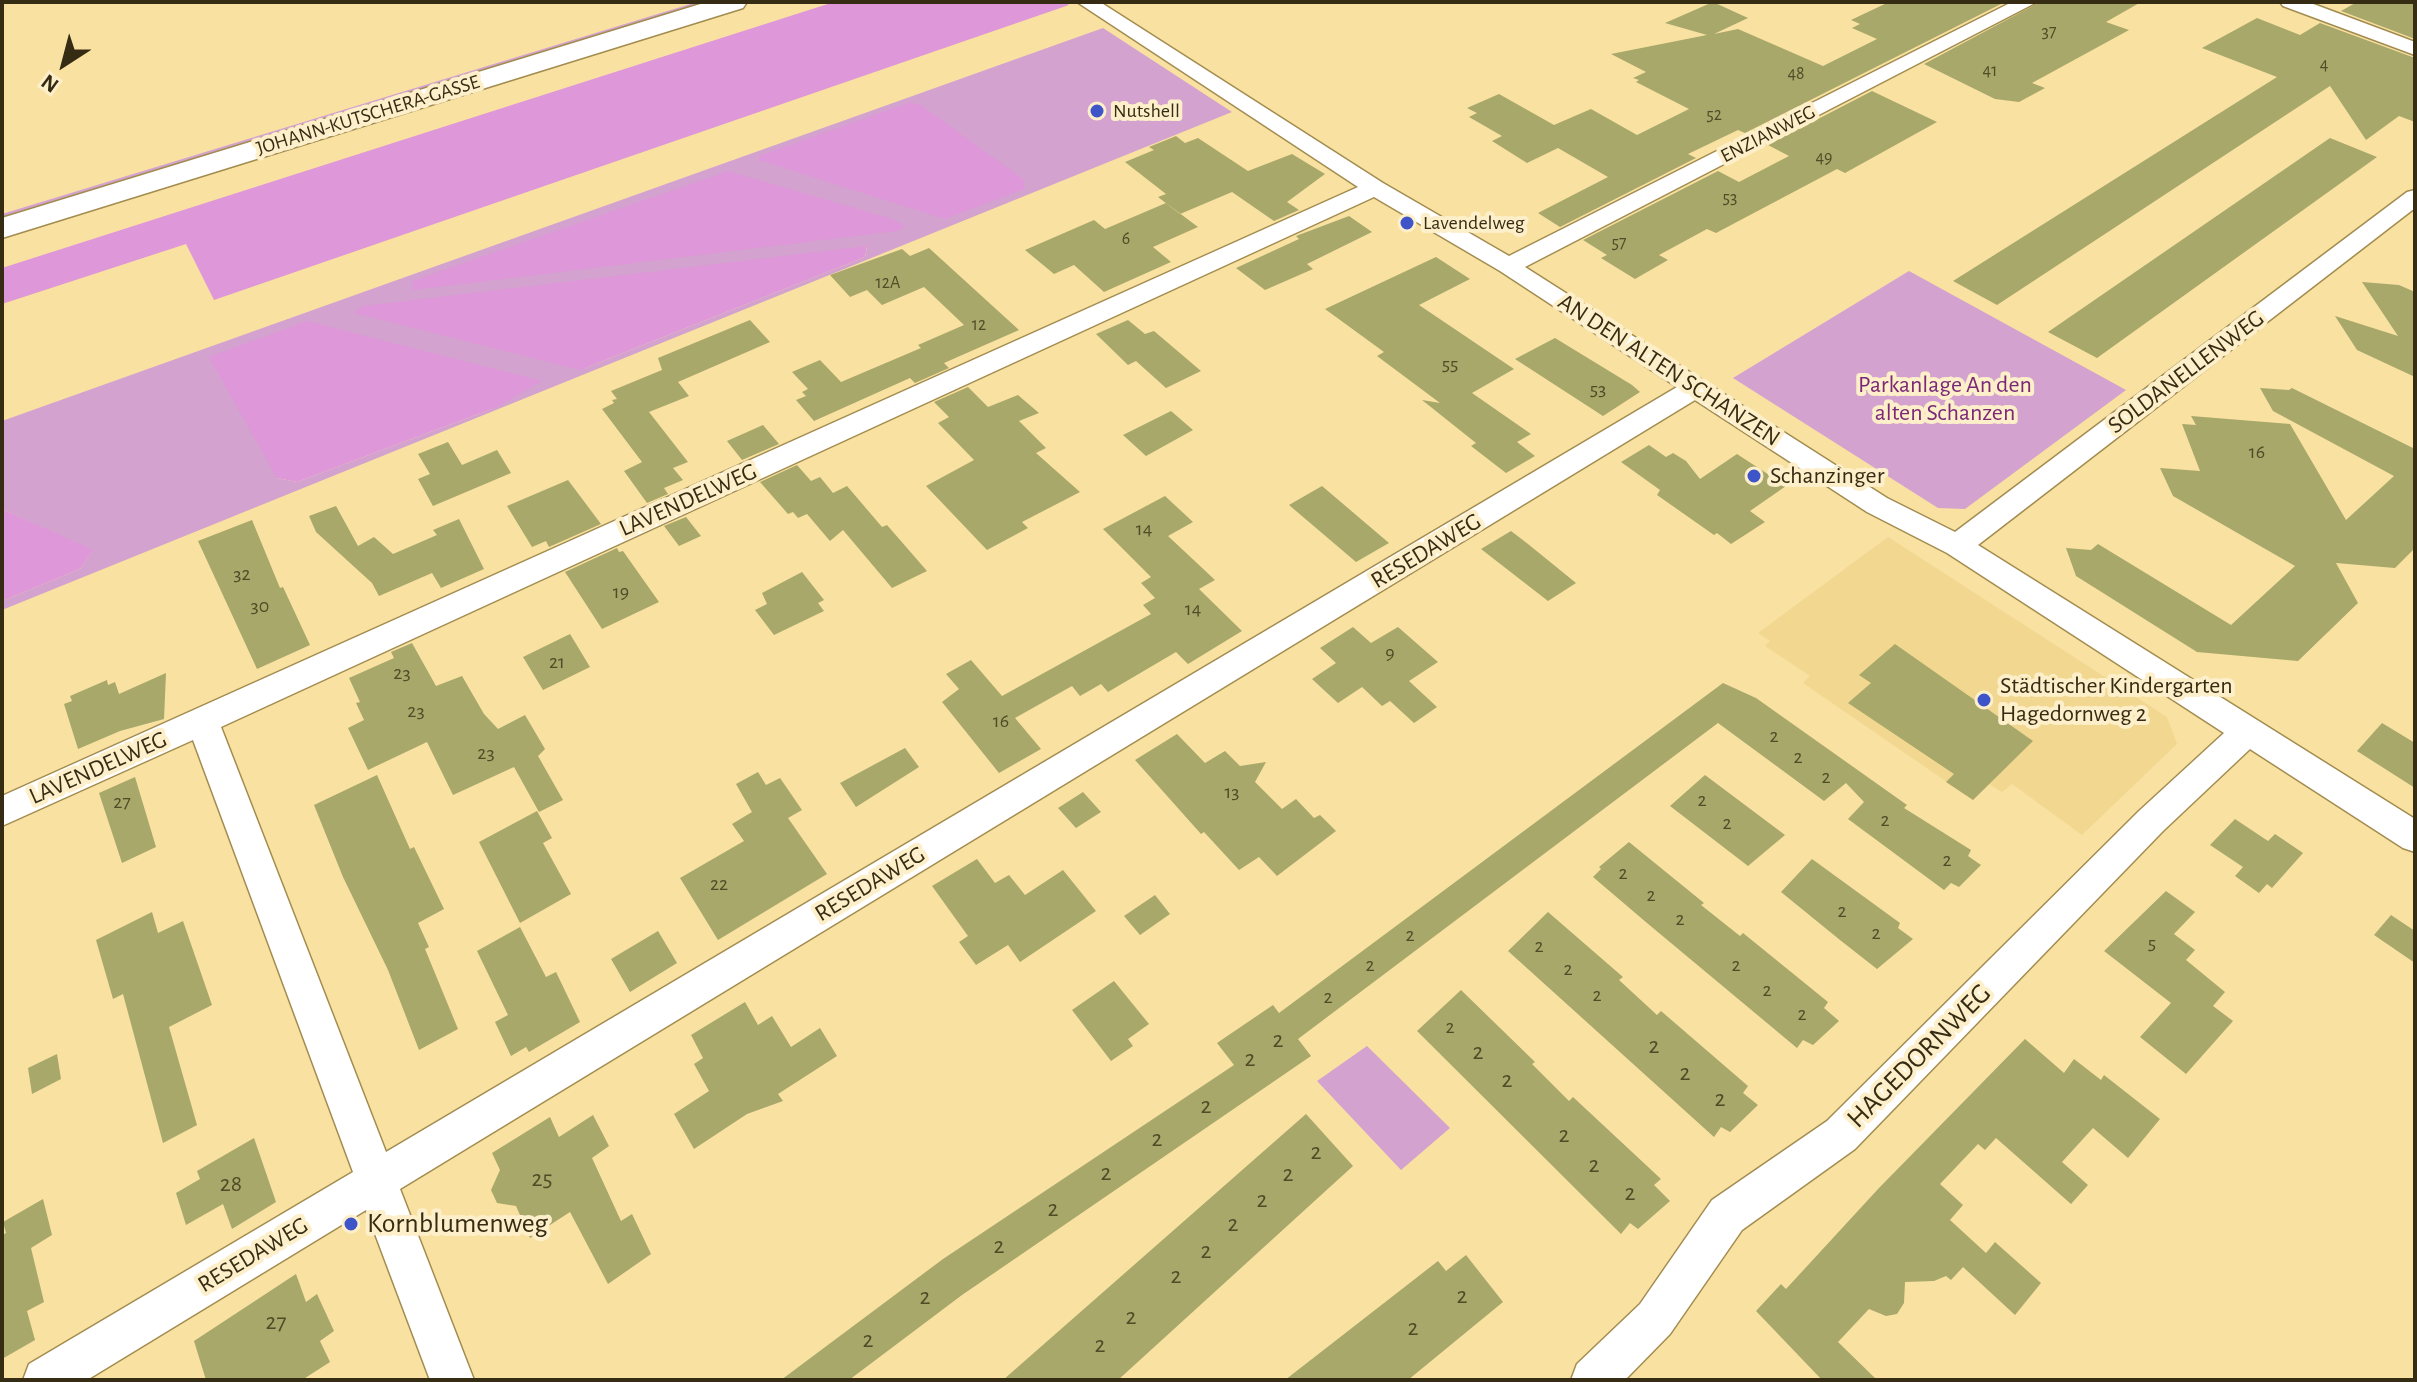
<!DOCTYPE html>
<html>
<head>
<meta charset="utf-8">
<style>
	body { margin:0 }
	#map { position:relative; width:2417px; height:1382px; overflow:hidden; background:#f9e1a2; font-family:"Alegreya Sans",sans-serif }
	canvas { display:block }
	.frame { position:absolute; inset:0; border:4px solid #362c13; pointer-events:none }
	.north { position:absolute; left:24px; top:24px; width:80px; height:80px; -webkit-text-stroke:6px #fdefca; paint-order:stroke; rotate:216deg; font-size:22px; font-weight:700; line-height:32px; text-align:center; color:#362c13 }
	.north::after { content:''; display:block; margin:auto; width:28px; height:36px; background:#362c13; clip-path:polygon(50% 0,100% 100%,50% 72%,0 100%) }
</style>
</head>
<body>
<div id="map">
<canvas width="2417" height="1382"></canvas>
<div class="frame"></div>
<div class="north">N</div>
</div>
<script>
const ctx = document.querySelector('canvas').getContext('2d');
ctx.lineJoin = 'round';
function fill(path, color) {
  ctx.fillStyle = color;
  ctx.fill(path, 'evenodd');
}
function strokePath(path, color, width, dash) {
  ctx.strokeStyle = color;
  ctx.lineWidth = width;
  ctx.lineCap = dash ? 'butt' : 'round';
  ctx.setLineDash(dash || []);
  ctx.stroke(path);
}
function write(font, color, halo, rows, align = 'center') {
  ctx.font = font + ' "Alegreya Sans",sans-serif';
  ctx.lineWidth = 8;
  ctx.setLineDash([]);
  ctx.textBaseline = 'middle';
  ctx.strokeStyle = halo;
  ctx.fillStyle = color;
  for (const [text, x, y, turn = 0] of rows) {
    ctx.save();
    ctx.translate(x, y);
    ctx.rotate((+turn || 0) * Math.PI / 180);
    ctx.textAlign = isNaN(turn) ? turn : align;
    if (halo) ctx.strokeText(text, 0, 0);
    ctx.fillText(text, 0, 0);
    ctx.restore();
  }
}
fill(new Path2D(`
	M1888 537 2167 717 2177 744 2082 835 2012 784 2002 792 1989 784 1973 800 1803 683 1810 676 1765 646 1770 641 1758 633Z`), '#f2d790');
fill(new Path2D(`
	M697 2H711L2 219V214Z
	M1103 28 1232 112 2 610V601L80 569 92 551 2 509V421ZM867 247 865 257 580 370ZM497 407 297 482 277 478Z
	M1909 271 2126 390 1965 509 1938 508 1733 378Z
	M1367 1046 1450 1128 1401 1170 1317 1081Z`), '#d3a2ce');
fill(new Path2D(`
	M834 2H1065L1069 5 214 300 186 244 2 304V268Z
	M911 102 922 106 1024 180V189L945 219 759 160V156Z
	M728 171 889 218 906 226 897 231 413 290 412 281Z
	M867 246 865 257 580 370 354 313 363 306Z
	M307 321 542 381 497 407 297 482 277 478 209 357Z
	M2 509 93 550 80 569 2 601Z`), '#de97d8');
fill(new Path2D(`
	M1713 2 1748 18 1714 34 1738 29 1823 66 1877 39 1852 28 1860 24 1851 20 1889 2H2005L1745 133 1738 130 1688 154 1696 158 1560 227 1538 213 1608 177 1558 148 1527 163 1492 141 1502 136 1469 117 1477 113 1467 108 1499 94 1554 125 1591 109 1637 135 1689 109 1636 82 1639 80 1633 78 1646 72 1611 54 1707 35 1665 23Z
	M2040 2H2141L2106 22 2129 30 2032 83 2045 88 2019 102 1995 99 1924 64Z
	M2357 2H2415V39L2341 11Z
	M2257 18 2300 35 2320 23 2415 58V122L2399 116 2366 140 2330 86 1997 305 1953 281 2277 77 2202 48Z
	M1872 91 1937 122 1845 173 1837 169 1716 233 1707 229 1659 255 1668 260 1635 279 1601 258 1607 255 1583 240 1718 171 1739 182 1789 156 1768 145Z
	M1176 136 1185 143 1198 138 1248 171 1292 154 1325 174 1287 202 1299 210 1274 221 1232 192 1180 214 1158 197 1166 194 1125 162 1154 150 1149 147Z
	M2330 138 2377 157 2097 358 2048 332Z
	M1166 203 1198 227 1153 247 1171 262 1104 292 1074 265 1054 274 1025 250 1094 220 1105 229Z
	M1349 216 1372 232 1307 264 1313 269 1265 290 1236 268 1299 239 1296 236Z
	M929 248 1019 330 944 363 949 368 915 383 910 378 814 421 796 400 806 396 802 392 808 389 792 372 820 360 841 382 921 348 918 345 964 325 924 287 882 305 867 290 850 297 830 275 902 249 910 256Z
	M1436 257 1470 279 1419 305 1514 369 1472 393 1531 434 1517 442 1535 456 1506 473 1471 446 1476 443 1422 400 1440 403 1377 356 1384 352 1325 309Z
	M2362 282 2399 285 2415 292V377L2357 350 2335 316 2398 336Z
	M750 320 770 342 678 382 689 396 649 412 688 462 673 468 683 480 664 488 668 494 647 503 624 471 642 462 602 409 614 403 612 400 617 399 611 391 662 370 658 358Z
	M1128 320 1145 334 1154 331 1201 371 1166 388 1136 361 1128 365 1096 334Z
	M1555 338 1632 385 1640 392 1603 416 1515 359Z
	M968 387 988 407 1018 395 1039 413 1019 421 1046 448 1036 453 1080 492 1022 522 1028 528 987 550 926 486 974 460 938 423 949 417 934 402Z
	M2260 388 2289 390 2292 388 2415 449V548L2395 568 2336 563 2358 603 2298 661 2197 652 2076 576 2066 548 2091 550 2098 544 2231 625 2295 566 2173 496 2160 468 2200 471 2182 424 2196 425 2191 416 2290 424 2346 520 2394 476 2273 411Z
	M1171 411 1193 430 1146 456 1123 435Z
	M763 425 779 444 742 460 727 441Z
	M448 442 462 465 497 450 511 473 433 506 418 479 430 474 418 454Z
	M1649 445 1666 457 1673 453 1686 461 1700 479 1737 454 1786 486 1750 511 1765 522 1731 544 1717 533 1714 535 1657 495 1660 490 1621 462Z
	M797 465 811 481 820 477 833 493 847 486 882 527 887 525 927 571 892 588 843 530 830 541 807 514 798 518 793 512 788 514 760 482Z
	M568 480 601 524 549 547 546 541 532 547 507 506Z
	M1322 486 1389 543 1356 562 1289 505Z
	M1165 496 1193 522 1168 536 1215 580 1199 589 1242 631 1188 664 1176 652 1108 692 1101 684 1080 696 1072 686 1015 718 1041 749 999 773 942 702 959 689 946 674 971 660 1002 696 1151 614 1143 605 1155 598 1141 583 1151 577 1103 529Z
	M336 506 358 546 374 537 393 554 437 535 433 530 459 519 484 569 441 588 432 573 379 596 372 583 316 532 309 516Z
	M686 517 701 536 679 546 664 526Z
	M252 520 280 588 283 587 310 645 257 669 198 541Z
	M1511 531 1528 544 1576 583 1548 601 1481 549Z
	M617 548 619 552 623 551 659 602 602 629 565 572Z
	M802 572 824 600 818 603 824 611 774 635 755 610 767 604 762 593Z
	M1353 627 1371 643 1398 627 1438 662 1409 681 1437 707 1414 723 1390 701 1382 706 1362 687 1338 703 1326 692 1312 679 1336 663 1320 648Z
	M570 634 590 667 543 690 523 657Z
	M412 643 436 686 462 676 484 714 498 729 525 715 545 749 538 756 563 800 539 812 514 767 453 795 427 742 368 770 348 728 364 720 356 703 360 702 349 678 394 658 391 652Z
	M1895 644 2033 741 1973 800 1946 782 1954 774 1848 703 1871 683 1859 675Z
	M166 673 164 719 120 731 78 749 64 704 72 701 70 696 107 680 108 685 115 682 119 694Z
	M1723 683 1756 698 1907 805 1904 808 1971 850 1968 856 1981 865 1959 887 1951 883 1944 890 1848 819 1864 802 1846 783 1824 801 1718 723 1298 1039 1311 1056 962 1295 849 1380H781L943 1259 1234 1065 1217 1043 1273 1005 1279 1013Z
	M2382 723 2415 743V788L2357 751Z
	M1177 734 1205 763 1225 751 1240 766 1266 762 1255 782 1282 809 1296 799 1314 818 1320 815 1336 831 1277 876 1259 857 1239 870 1204 832 1201 834 1135 760Z
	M905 748 919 767 856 807 840 783Z
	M758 772 766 785 780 778 802 810 788 818 827 874 718 940 680 878 744 841 732 824 752 812 736 784Z
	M377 775 410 849 414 847 444 909 418 923 429 947 425 949 458 1029 419 1050 388 970 343 877 314 805Z
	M1705 775 1785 835 1748 866 1670 806Z
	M135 777 156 847 122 863 99 793Z
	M1083 792 1101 812 1076 828 1058 808Z
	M537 811 552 838 543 843 571 894 520 923 479 842Z
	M2235 819 2268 841 2275 834 2303 853 2272 888 2267 884 2259 893 2235 876 2243 867 2210 845Z
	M1629 842 1704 903 1701 905 1740 936 1743 933 1828 1002 1824 1008 1839 1021 1813 1045 1803 1040 1797 1048 1647 923 1593 877 1601 869 1599 867Z
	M977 859 995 883 1009 875 1025 895 1063 870 1096 911 1020 962 1008 945 976 965 959 942 968 936 932 886Z
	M1812 859 1900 923 1898 928 1913 939 1877 969 1840 940 1781 892Z
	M2166 891 2195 912 2174 934 2195 950 2186 960 2225 992 2213 1006 2233 1021 2186 1074 2140 1037 2171 1003 2104 951Z
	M1155 895 1170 914 1140 935 1124 916Z
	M152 912 158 933 183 921 212 1005 169 1027 197 1125 163 1143 123 994 113 999 96 940Z
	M1548 912 1623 977 1619 980 1657 1015 1661 1011 1748 1086 1743 1093 1758 1105 1730 1132 1721 1127 1714 1137 1508 951Z
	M2391 915 2415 931V963L2374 935Z
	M520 927 546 977 556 972 580 1022 529 1052 526 1047 511 1056 495 1022 508 1015 477 951Z
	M658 931 677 963 630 992 611 959Z
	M1114 981 1149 1024 1128 1039 1133 1046 1111 1061 1072 1010Z
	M1461 990 1535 1062 1532 1064 1569 1101 1573 1097 1661 1179 1654 1185 1670 1201 1638 1229 1630 1223 1621 1234 1417 1031Z
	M745 1002 758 1025 772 1016 791 1047 820 1028 837 1056 778 1094 783 1101 747 1114 694 1149 674 1114 709 1091 694 1064 703 1058 691 1035Z
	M2025 1039 2064 1073 2074 1059 2101 1080 2104 1075 2160 1119 2128 1158 2093 1128 2062 1162 2088 1185 2071 1204 1996 1138 1985 1150 1978 1144 1940 1184 1963 1205 1950 1220 1986 1253 1995 1242 2041 1283 2015 1315 1963 1267 1951 1280 1946 1276 1934 1281 1905 1282 1904 1303 1897 1314 1886 1316 1869 1309 1838 1342 1877 1380H1822L1756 1311 1781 1284 1786 1289 1879 1188Z
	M57 1054 61 1079 32 1094 28 1068Z
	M1306 1114 1353 1166 1118 1380H1003Z
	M593 1115 609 1146 592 1158 621 1221 632 1214 651 1254 608 1284 570 1212 530 1238 516 1206 497 1203 491 1190 500 1170 492 1153 550 1117 559 1137Z
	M254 1138 276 1202 232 1229 223 1204 186 1225 176 1193 200 1179 197 1171Z
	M43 1199 52 1235 31 1248 44 1302 27 1311 35 1340 2 1359V1235L6 1233 3 1222Z
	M1466 1255 1503 1302 1408 1380H1285L1438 1261 1446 1271Z
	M296 1274 306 1302 317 1294 334 1331 320 1341 330 1362 302 1380H206L194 1341Z`), '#a7a869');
const street = new Path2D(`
	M1077 2H1100L1383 183 1509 256 2012 2H2037L1525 267 1887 498 1955 532 2407 192 2415 190V208L1978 545 2415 819V852L2403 848 2250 749 2163 831 1855 1149 1742 1230 1670 1334 1625 1380H1571L1577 1364 1640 1304 1712 1200 1827 1121 2139 811 2224 733 1947 553 1867 512 1695 400 400 1189 474 1380H430L366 1210 87 1380H23L29 1364 353 1172 193 740 2 826V796L1358 187ZM1374 197 1500 271 1677 387 386 1152 221 727Z
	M2280 2H2308L2415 42V55L2283 6Z`);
const secondary = new Path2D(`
	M707 2H747L743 8 2 238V218Z`);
strokePath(street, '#a28c4f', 3);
strokePath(secondary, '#a28c4f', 3);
fill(street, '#fff');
fill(secondary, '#fff');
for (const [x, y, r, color] of [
	[1097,111,8,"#3d55c8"],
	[1407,223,8,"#3d55c8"],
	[1754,476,8,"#3d55c8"],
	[1984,700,8,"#3d55c8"],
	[351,1224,8,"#3d55c8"]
]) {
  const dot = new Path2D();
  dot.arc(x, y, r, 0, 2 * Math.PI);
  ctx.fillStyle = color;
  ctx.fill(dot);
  strokePath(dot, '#fdefca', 3);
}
write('18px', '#524b28', null, [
	["37",2049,32],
	["4",2324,65],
	["41",1990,71],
	["48",1796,74],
	["52",1714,115],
	["49",1824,158],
	["53",1730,198],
	["6",1126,239],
	["57",1619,243],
	["12A",888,283],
	["12",979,325]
]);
write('20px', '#362c13', '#fdefca', [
	["Nutshell",1113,111],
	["Lavendelweg",1423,223]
], 'left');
write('20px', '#362c13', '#fdefca', [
	["JOHANN-KUTSCHERA-GASSE",368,115,-17],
	["ENZIANWEG",1768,134,-27]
]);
write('20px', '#524b28', null, [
	["55",1450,364],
	["53",1598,389],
	["16",2257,452],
	["14",1144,529],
	["32",242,574],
	["19",621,592],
	["30",260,606],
	["14",1193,609],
	["9",1390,653],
	["21",557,662],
	["23",402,673],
	["23",416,711],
	["16",1001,721],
	["2",1774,736],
	["23",486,753],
	["2",1798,757],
	["2",1826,777],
	["13",1232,792],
	["2",1702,800],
	["27",122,802],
	["2",1885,820],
	["2",1727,823],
	["2",1947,860],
	["2",1623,873],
	["22",719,884],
	["2",1651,895],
	["2",1842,911],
	["2",1680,919],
	["2",1876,933],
	["2",1410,935],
	["5",2152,943],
	["2",1539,946],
	["2",1370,965],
	["2",1736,965],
	["2",1568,969],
	["2",1767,990],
	["2",1597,995],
	["2",1328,997],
	["2",1802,1014],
	["2",1450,1027]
]);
write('24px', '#362c13', '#fdefca', [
	["AN DEN ALTEN SCHANZEN",1669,370,33],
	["SOLDANELLENWEG",2186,372,-37],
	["LAVENDELWEG",688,500,-24],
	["RESEDAWEG",1426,551,-31],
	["LAVENDELWEG",98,768,-24],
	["RESEDAWEG",870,884,-31],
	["RESEDAWEG",253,1255,-31]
]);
write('24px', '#7b2877', '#fdefca', [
	["Parkanlage An den",1945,385],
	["alten Schanzen",1945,413]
]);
write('24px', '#362c13', '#fdefca', [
	["Schanzinger",1770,476],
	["Städtischer Kindergarten",2000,686],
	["Hagedornweg 2",2000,714]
], 'left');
write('24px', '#524b28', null, [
	["2",1278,1040],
	["2",1654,1046],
	["2",1478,1052],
	["2",1250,1059],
	["2",1685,1073],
	["2",1507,1080],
	["2",1720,1099],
	["2",1206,1106],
	["2",1564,1135],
	["2",1157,1139],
	["2",1316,1152],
	["2",1594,1165],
	["2",1106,1173],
	["2",1288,1174],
	["25",542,1179],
	["28",231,1184],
	["2",1630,1193],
	["2",1262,1200],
	["2",1053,1209],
	["2",1233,1224],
	["2",999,1246],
	["2",1206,1251],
	["2",1176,1276],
	["2",1462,1296],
	["2",925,1297],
	["2",1131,1317],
	["27",276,1322],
	["2",1413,1328],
	["2",868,1340],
	["2",1100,1345]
]);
write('28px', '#362c13', '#fdefca', [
	["HAGEDORNWEG",1919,1056,-45]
]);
write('28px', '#362c13', '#fdefca', [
	["Kornblumenweg",367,1224]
], 'left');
</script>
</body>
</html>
